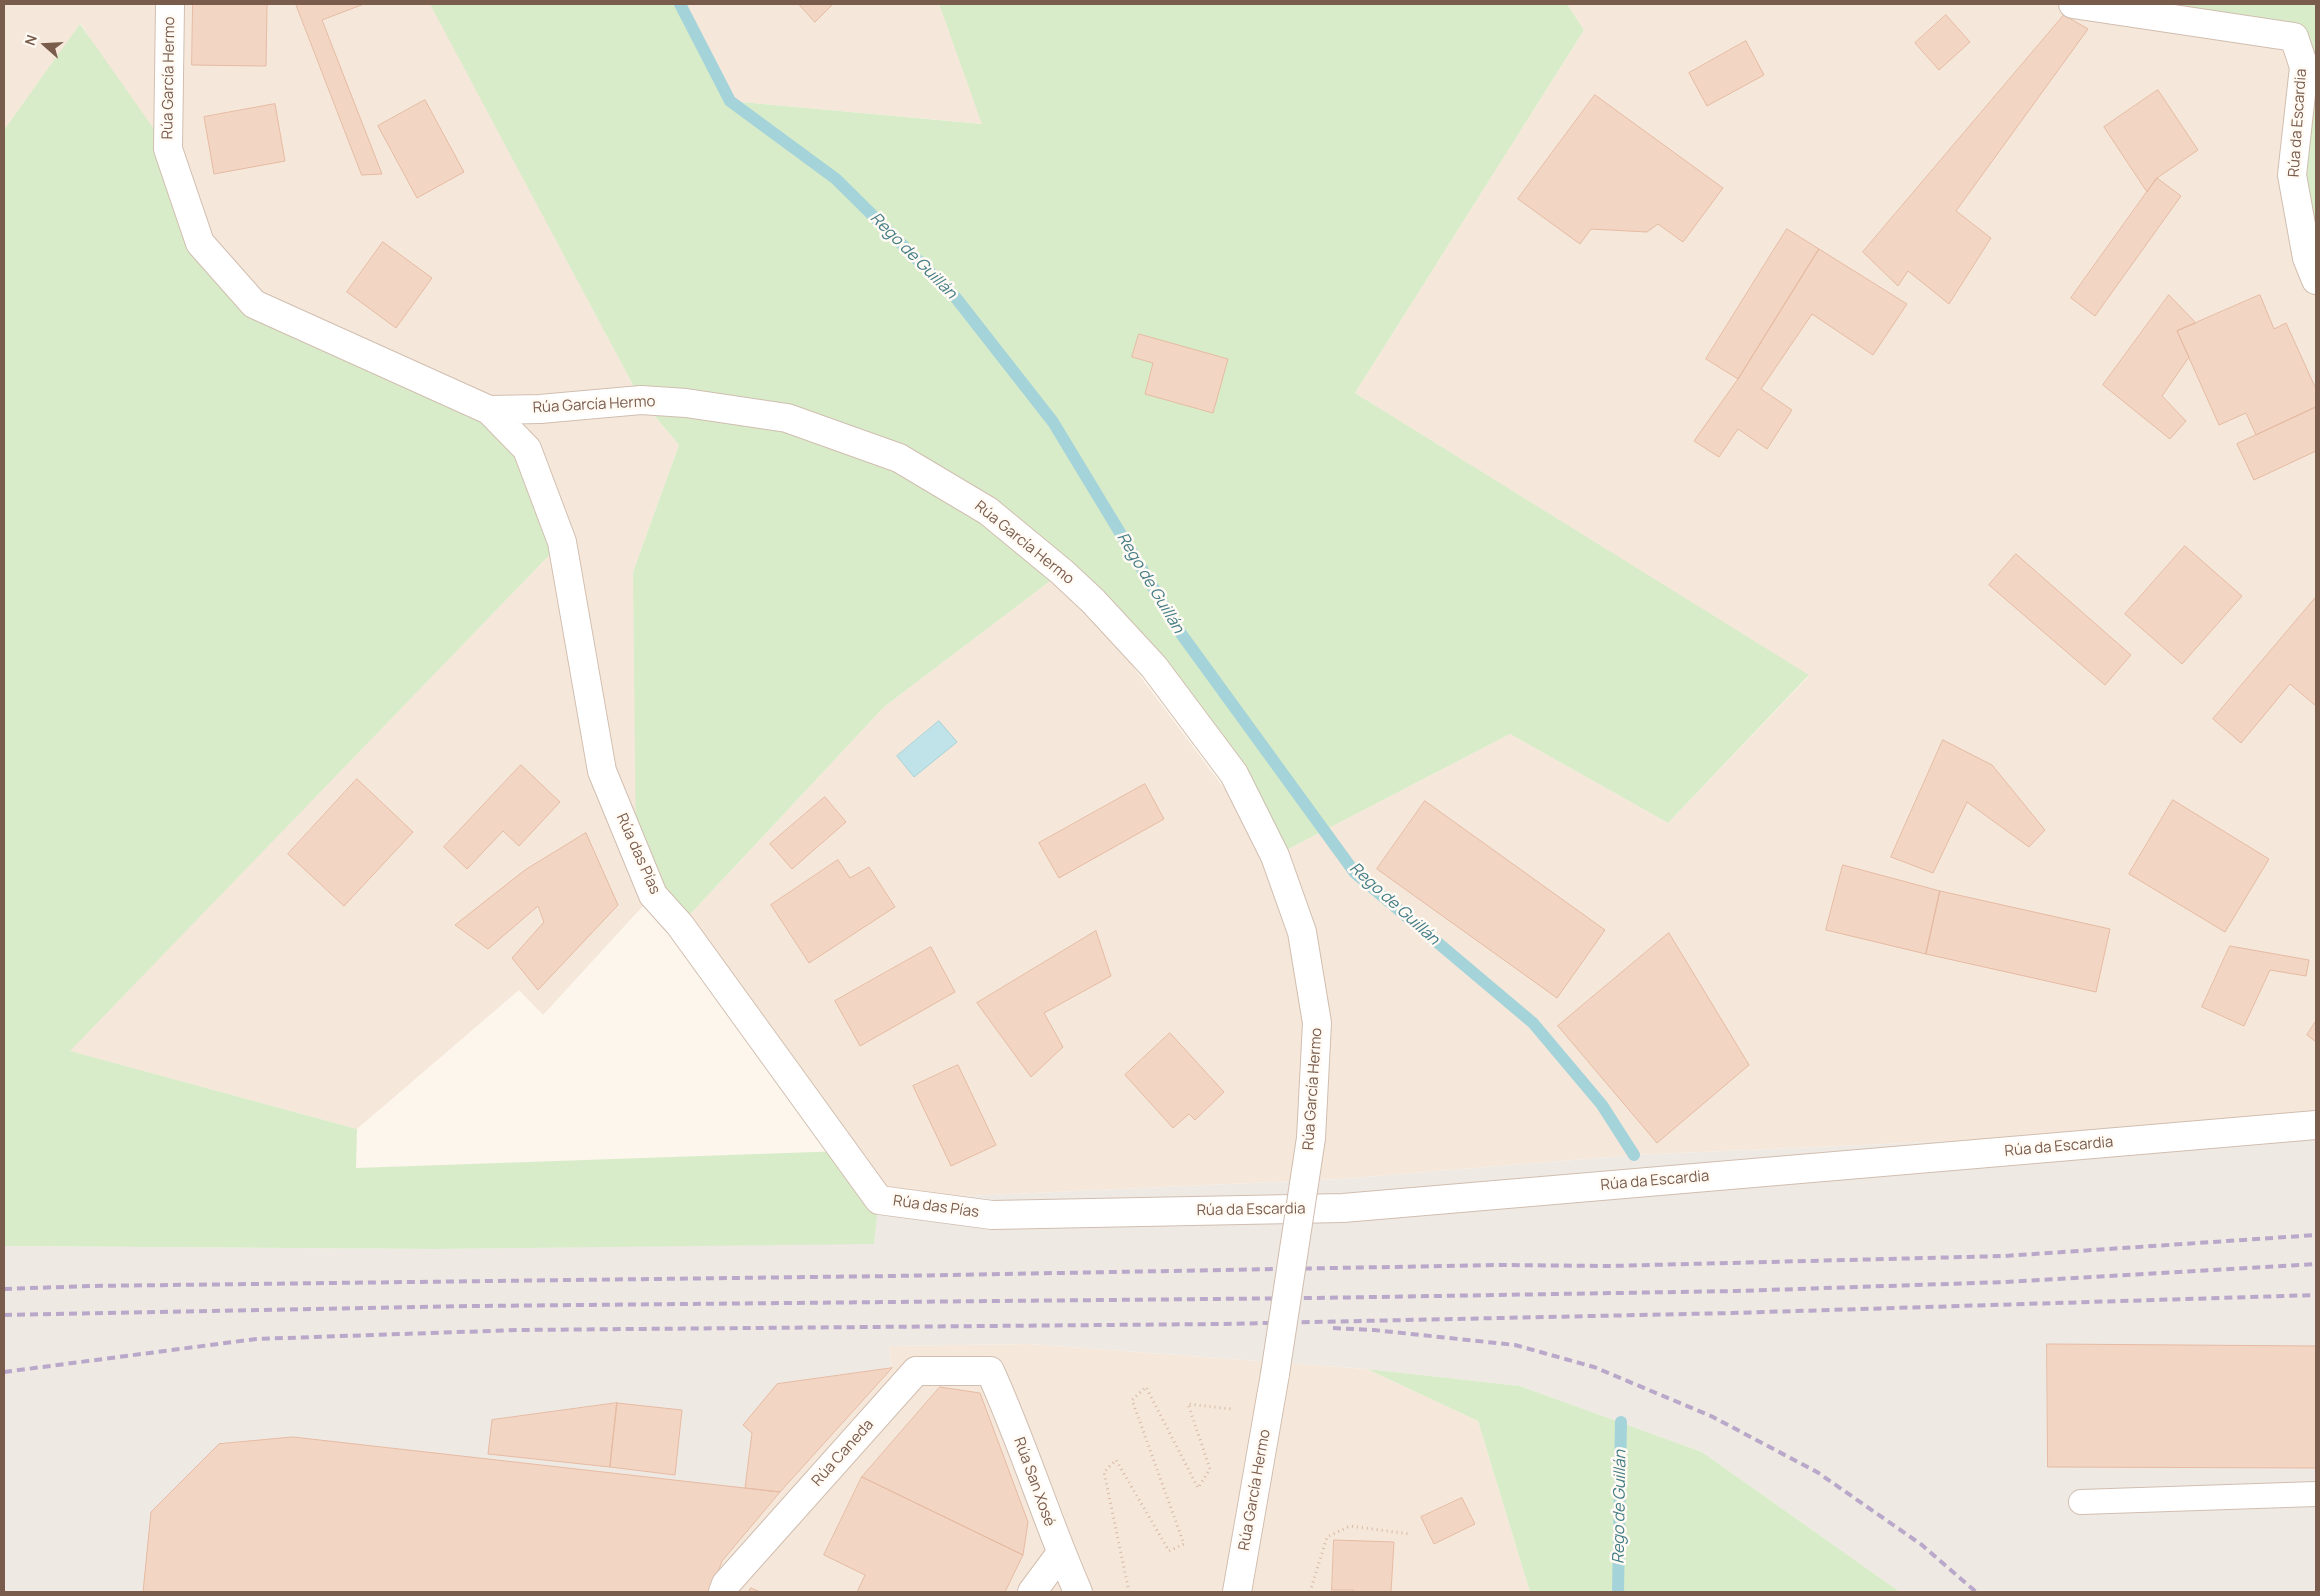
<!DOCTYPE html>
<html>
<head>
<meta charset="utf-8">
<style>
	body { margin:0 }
	#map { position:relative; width:2320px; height:1596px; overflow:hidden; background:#fdf6ec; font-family:Manrope,sans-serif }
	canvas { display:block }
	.frame { position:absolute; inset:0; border:5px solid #7a5c4d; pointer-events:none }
	.north { position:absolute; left:20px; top:20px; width:50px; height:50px; -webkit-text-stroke:4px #fffaf3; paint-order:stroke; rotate:289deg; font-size:14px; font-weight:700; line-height:20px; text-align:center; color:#7a5c4d }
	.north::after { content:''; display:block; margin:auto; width:18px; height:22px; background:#7a5c4d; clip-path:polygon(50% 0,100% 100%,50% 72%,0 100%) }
</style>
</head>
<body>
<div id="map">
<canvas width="2320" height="1596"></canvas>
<div class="frame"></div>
<div class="north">N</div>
</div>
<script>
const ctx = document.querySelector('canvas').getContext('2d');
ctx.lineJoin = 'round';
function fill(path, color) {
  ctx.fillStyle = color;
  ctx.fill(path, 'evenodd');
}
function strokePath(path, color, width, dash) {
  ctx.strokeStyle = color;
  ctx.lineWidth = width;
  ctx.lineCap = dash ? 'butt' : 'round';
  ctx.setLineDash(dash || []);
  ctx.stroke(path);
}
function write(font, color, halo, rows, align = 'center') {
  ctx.font = font + ' Manrope,sans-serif';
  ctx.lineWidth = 5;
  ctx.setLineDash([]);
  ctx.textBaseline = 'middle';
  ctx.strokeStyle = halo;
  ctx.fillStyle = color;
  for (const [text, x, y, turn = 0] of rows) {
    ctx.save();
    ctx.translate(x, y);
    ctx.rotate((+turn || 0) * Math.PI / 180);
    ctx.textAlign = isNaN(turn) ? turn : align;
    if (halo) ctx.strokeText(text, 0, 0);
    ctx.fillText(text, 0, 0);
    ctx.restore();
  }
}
fill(new Path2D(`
	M4 4H431L641 400 679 445 633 572 653 895 543 1015 519 990 357 1129 69 1051 562 542 254 304 81 24 4 130Z
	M681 4H939L983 124 730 101Z
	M1567 4H2073L2294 37 2316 280V1125L1634 1155 1340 1179 879 1200 680 925 884 707 1062 572 1275 856 1510 734 1668 823 1809 676 1355 393 1584 30Z
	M1029 1344 1367 1369 1478 1421 1530 1592H711L722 1561 780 1492 892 1368 889 1346Z`), '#f5e8da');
fill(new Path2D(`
	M2316 1125V1592H1900L1702 1452 1520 1386 1367 1369 1029 1344 889 1346 892 1368 780 1492 722 1561 711 1592H4V1246L437 1249 874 1243 879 1200 1340 1179 1634 1155Z`), '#efe9e4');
fill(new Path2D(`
	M430 4H681L730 101 982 124 939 4H1567L1584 30 1355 393 1809 675 1668 823 1510 734 1275 856 1234 774 1062 572 884 707 680 925 636 851 633 572 679 445 641 400Z
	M2073 4H2316V280L2307 258 2294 37Z
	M80 24 168 149 200 243 254 304 489 410 527 449 562 542 70 1051 357 1129 356 1168 844 1151 879 1200 874 1244 437 1249 4 1246V130Z
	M1367 1369 1520 1386 1702 1452 1900 1592H1530L1478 1421Z`), '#d8ecc9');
const water = new Path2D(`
	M939 721 957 742 914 777 897 756Z`);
fill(water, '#bfe3e8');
strokePath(water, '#a5d3da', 1);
strokePath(new Path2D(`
	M680 4 730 101 836 179 956 298 1053 422 1182 635 1355 873 1533 1023 1602 1105 1634 1155
	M1618 1592 1621 1422`), '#a5d3da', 12);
const building = new Path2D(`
	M193 4H267L266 66 192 65Z
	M296 4H364L322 20 382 174 362 175Z
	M799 4H833L815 22Z
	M1946 15 1970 42 1939 70 1915 43Z
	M2064 15 2088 29 1956 211 1991 238 1949 304 1908 271 1898 286 1863 252Z
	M1746 41 1764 75 1707 106 1689 73Z
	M2158 90 2198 150 2157 178 2147 192 2104 127Z
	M1595 95 1723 188 1683 242 1658 224 1647 232 1591 229 1580 244 1518 199Z
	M425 100 464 172 417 198 378 126Z
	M275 104 285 161 214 174 204 117Z
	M2157 178 2181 196 2095 316 2071 298Z
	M1787 229 1819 249 1738 379 1706 359Z
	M383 242 432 278 396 328 347 292Z
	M1819 249 1907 304 1873 355 1812 314 1761 389 1792 410 1767 449 1738 429 1719 457 1694 441 1738 379Z
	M2169 295 2196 323 2177 331 2189 357 2162 396 2186 421 2170 439 2103 385Z
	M2260 295 2274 329 2286 323 2316 389V407L2256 435 2246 413 2219 425 2177 331Z
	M1139 334 1228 359 1213 413 1145 394 1153 363 1132 357Z
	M2316 407V451L2254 480 2237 444Z
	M2185 546 2242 596 2182 664 2125 614Z
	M2016 554 2131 655 2105 685 1989 585Z
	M2316 597V706L2290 684 2241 743 2213 719Z
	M1943 740 1992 765 2045 830 2029 847 1967 802 1933 873 1891 857Z
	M521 765 560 802 519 846 503 831 467 869 444 847Z
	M357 779 413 832 344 906 288 854Z
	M1145 784 1164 819 1059 878 1039 843Z
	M825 797 846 822 792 869 770 844Z
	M2173 800 2269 859 2225 932 2129 874Z
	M1425 801 1605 930 1557 998 1377 869Z
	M586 833 618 905 538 990 512 958 544 922 538 906 488 949 455 925 525 870Z
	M838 860 850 878 869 867 895 907 809 963 771 905Z
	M1843 865 1940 891 1926 954 1826 930Z
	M1940 891 2110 929 2096 992 1926 954Z
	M1096 931 1111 976 1044 1013 1063 1047 1031 1077 977 1003Z
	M1669 933 1749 1065 1657 1143 1558 1026Z
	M2230 946 2309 960 2306 976 2270 970 2244 1026 2202 1007Z
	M931 947 955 992 860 1046 835 1001Z
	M2316 1021V1042L2307 1035Z
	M1170 1033 1224 1092 1195 1120 1189 1114 1173 1128 1125 1075Z
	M958 1065 996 1145 951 1166 913 1086Z
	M2047 1344 2316 1346V1468L2048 1467Z
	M892 1368 780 1492 745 1488 752 1433 743 1425 777 1384Z
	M940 1387 980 1393 1028 1522 1023 1555 862 1477Z
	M617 1403 610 1467 488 1454 492 1420Z
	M617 1403 682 1410 675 1475 610 1467Z
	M293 1437 780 1492 722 1561 711 1592H143L151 1512 219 1444Z
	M862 1477 1023 1555 1005 1592H857L865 1575 824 1555Z
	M1462 1498 1475 1524 1434 1544 1421 1517Z
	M1334 1540 1394 1542 1391 1592H1353V1590H1332Z
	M751 1588 760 1592H749Z`);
fill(building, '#f3d5c3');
strokePath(building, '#e6bba3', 1);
const service = new Path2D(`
	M2081 1502 2316 1494`);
const minor = new Path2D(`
	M170 4 168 149 200 243 254 304 489 410 540 409 641 400 686 403 787 418 899 458 988 511 1062 572 1093 601 1154 667 1234 774 1275 856 1302 932 1317 1023 1311 1138
	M2073 4 2294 37 2304 67 2292 175 2307 258 2316 280
	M489 410 527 449 562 542 602 771 653 895 680 925 879 1200 992 1215 1343 1208 2316 1125
	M723 1592 726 1584 916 1371H990C1023 1443 1046 1519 1078 1592
	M1032 1592 1061 1553
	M1237 1592 1275 1374`);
strokePath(service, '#d1beb0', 26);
strokePath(minor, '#d1beb0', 30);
strokePath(new Path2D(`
	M1129 1592 1104 1472 1116 1460 1169 1551 1184 1544 1132 1400 1146 1387 1198 1488 1210 1469 1188 1404 1232 1409
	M1310 1592 1327 1537 1350 1526 1410 1534`), '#d9b8a5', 3, [1, 4]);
strokePath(service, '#fff', 24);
strokePath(minor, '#fff', 28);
strokePath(new Path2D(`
	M4 1289 90 1286 893 1276 1499 1265 1610 1266 2004 1256 2316 1235
	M4 1315 473 1306 1315 1298 1737 1291 2005 1282 2316 1264
	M1333 1328 1374 1330 1515 1345 1594 1367 1711 1416 1817 1472 1922 1545 1976 1592
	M4 1372 256 1339 518 1330 1221 1324 1732 1313 2316 1295`), '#b9a8c9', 4, [8, 5]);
const minorBridge = new Path2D(`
	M1275 1374 1311 1138`);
strokePath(minorBridge, '#d1beb0', 30, []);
strokePath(minorBridge, '#fff', 28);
write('15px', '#7a5c4d', '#fffaf3', [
	["Rúa García Hermo",169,78,-89],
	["Rúa da Escardia",2298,123,-86],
	["Rúa García Hermo",594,405,-3],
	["Rúa García Hermo",1024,543,39],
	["Rúa das Pías",638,854,66],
	["Rúa García Hermo",1313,1089,-86],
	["Rúa da Escardia",2059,1147,-5],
	["Rúa da Escardia",1655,1181,-5],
	["Rúa das Pías",936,1207,8],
	["Rúa da Escardia",1251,1210,-1],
	["Rúa Caneda",843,1453,-48],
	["Rúa San Xosé",1034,1482,70],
	["Rúa García Hermo",1255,1490,-80]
]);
write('italic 16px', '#437c86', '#fffaf3', [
	["Rego de Guillán",913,256,45],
	["Rego de Guillán",1150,583,59],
	["Rego de Guillán",1394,904,42],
	["Rego de Guillán",1620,1507,-89]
]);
</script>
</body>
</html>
